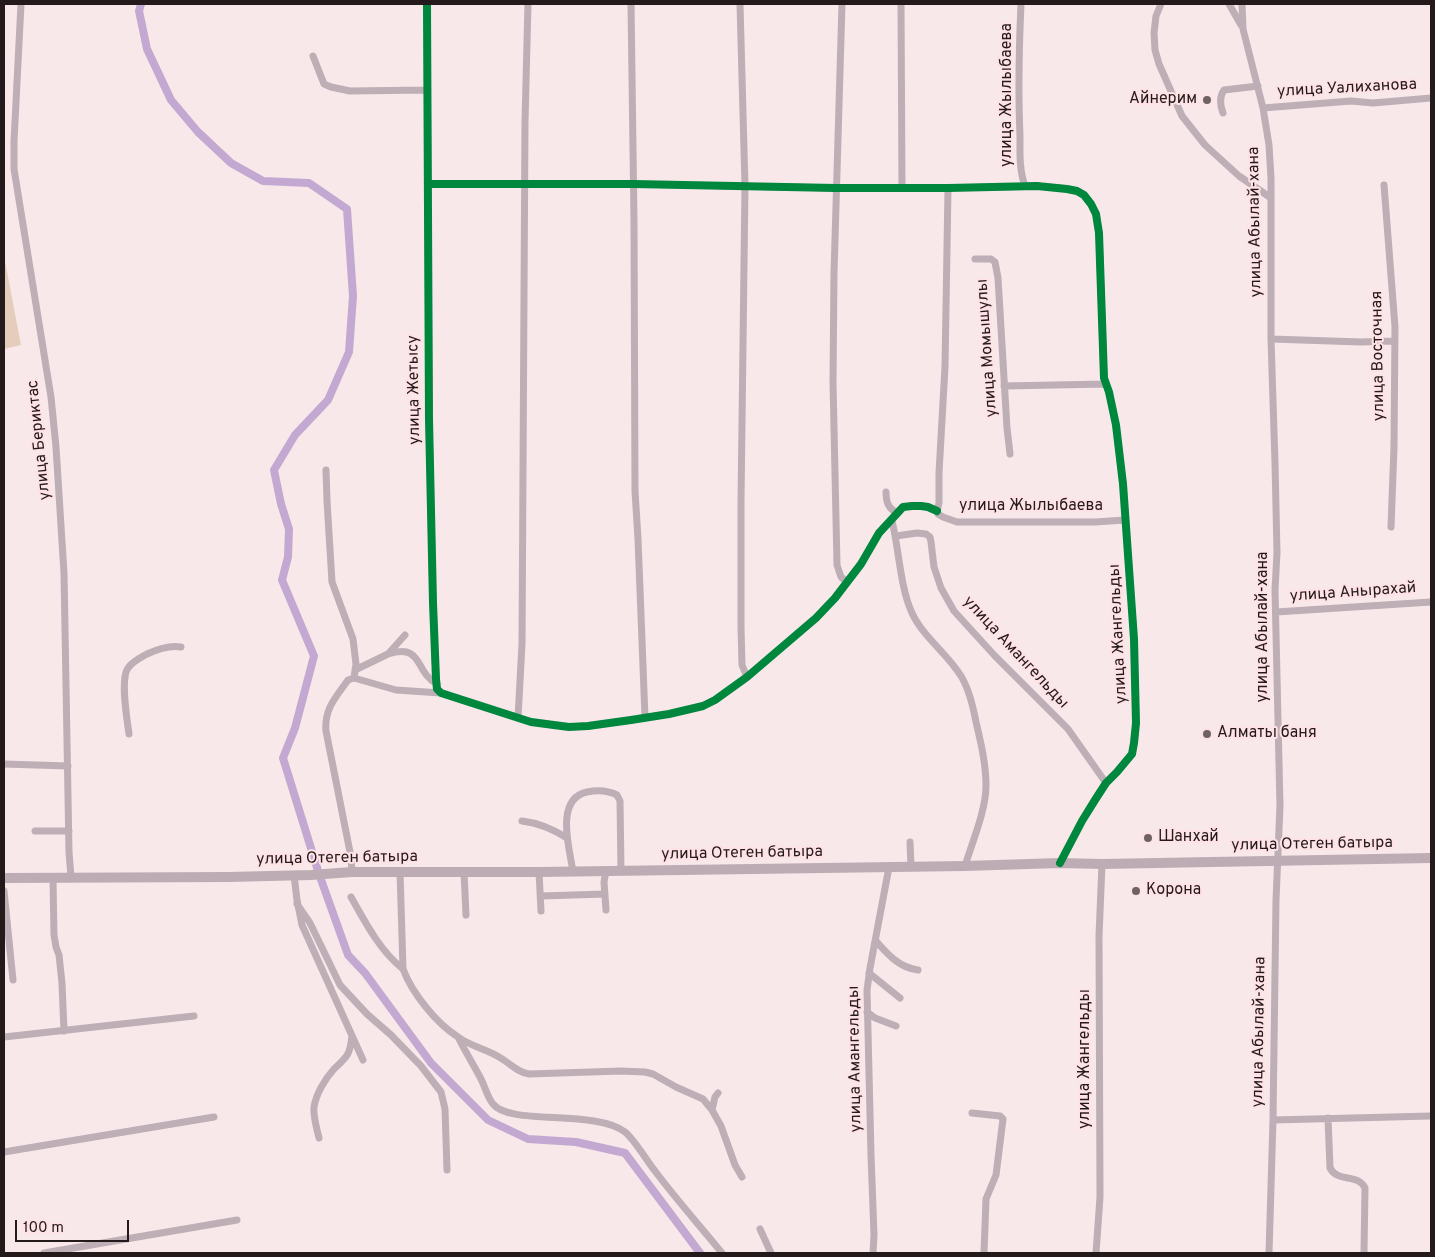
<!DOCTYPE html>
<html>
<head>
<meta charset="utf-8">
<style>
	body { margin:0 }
	#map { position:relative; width:1435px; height:1257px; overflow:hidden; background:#f8e8ea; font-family:Overpass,sans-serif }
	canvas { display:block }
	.frame { position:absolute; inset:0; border:5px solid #241a1b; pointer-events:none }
	.scale { position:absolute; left:15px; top:1220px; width:114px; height:22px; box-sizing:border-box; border:2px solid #241a1b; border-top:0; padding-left:6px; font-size:15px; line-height:18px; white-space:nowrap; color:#241a1b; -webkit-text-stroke:4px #fee2e5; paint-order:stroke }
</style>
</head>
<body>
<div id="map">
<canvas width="1435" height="1257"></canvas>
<div class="frame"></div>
<div class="scale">100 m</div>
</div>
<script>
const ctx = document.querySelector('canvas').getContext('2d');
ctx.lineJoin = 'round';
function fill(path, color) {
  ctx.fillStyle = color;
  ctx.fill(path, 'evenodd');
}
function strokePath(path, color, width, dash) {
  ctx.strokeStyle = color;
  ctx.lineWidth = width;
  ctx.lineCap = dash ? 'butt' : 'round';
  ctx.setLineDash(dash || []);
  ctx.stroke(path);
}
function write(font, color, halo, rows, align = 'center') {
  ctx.font = font + ' Overpass,sans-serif';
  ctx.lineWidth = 4;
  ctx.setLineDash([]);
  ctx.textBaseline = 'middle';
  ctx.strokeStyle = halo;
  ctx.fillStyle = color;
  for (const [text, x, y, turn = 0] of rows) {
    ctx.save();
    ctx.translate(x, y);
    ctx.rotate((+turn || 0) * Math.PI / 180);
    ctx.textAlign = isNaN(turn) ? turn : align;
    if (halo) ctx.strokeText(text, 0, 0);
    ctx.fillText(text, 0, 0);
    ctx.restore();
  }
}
fill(new Path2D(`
	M4 256 21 345 4 349Z`), '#e4cebb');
strokePath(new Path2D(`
	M141 4 139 11 147 49 171 100 198 132 231 163 263 181 309 183 347 209 353 296 349 352 328 400 295 435 274 470 281 504 289 529 288 557 282 580 314 656 295 728 283 758 319 874 348 955 365 973 431 1063 488 1120 528 1139 576 1142 625 1153 700 1253`), '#c3a9d1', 8);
strokePath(new Path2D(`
	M21 4 14 141V169L51 397 56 447 64 573 69 852 71 877
	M427 4 429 419 433 603 436 679 437 689 441 693 531 722 569 727 588 726 631 720 669 714 703 706 715 700 747 677 816 618 835 598 861 564 879 533 903 507 912 506H921L928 507 937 511
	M631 4 634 221 635 491 638 539 645 717
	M740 4 745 186 741 502V627L742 665 747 677
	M842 4 834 273 833 382 837 565 841 577 847 582
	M901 4 902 188
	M1021 4C1019 48 1018 92 1020 136 1020 152 1019 170 1025 186
	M1161 4 1156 16 1154 33 1155 50 1159 64 1182 116 1205 145 1239 176 1271 198
	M1229 4 1241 25
	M1242 4 1243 29 1263 108 1269 145 1271 178V339L1275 463 1277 553 1275 590 1280 806 1276 900 1273 1120 1269 1253
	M313 56 324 84 331 87 350 91 427 90
	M1263 108 1351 101 1373 103 1431 98
	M1223 113C1220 105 1219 97 1224 90L1258 86
	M428 184H633L836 188H948L1037 186 1067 189 1077 191 1084 195 1091 204 1096 214 1099 233 1104 378 1109 392 1116 425 1123 484 1134 639 1136 723 1134 743 1132 754 1117 772 1106 783 1095 800 1082 821 1060 863
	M1384 185 1395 327 1394 447 1391 527
	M948 188 945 367 939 473V503L937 511 938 514 943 517 957 522H1095L1125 520
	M975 259H991L995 262 998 278 1007 428 1010 454
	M1271 339 1361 342 1394 341
	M1004 386 1106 384
	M326 470 327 501 332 582 353 639 356 664 354 678
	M886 492C886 502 888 508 897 513
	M892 521C899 549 900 587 912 613 923 637 947 653 961 676 969 689 973 706 976 722 981 743 986 764 986 786 986 810 972 843 965 866
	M896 536 917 533 926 534 930 537 931 542 934 567 941 588 954 611 995 656 1068 729 1106 783
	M1276 612 1431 602
	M388 654C424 643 414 672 437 684
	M355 670 388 654 405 635
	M518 718 522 644 525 122 528 4
	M129 734C127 719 120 679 128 668 133 661 140 658 147 654 158 649 169 645 181 647
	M4 764 68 766
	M522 821C539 823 553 829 567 838
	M35 831H69
	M910 842 911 867
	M352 872 351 857 326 731C324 709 336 697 348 680L354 678 396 690 441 693
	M400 872 403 969C412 993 436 1023 458 1037 470 1046 486 1049 499 1057 510 1063 516 1072 529 1074L621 1071 645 1072 653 1074 676 1087 703 1099 712 1110 721 1126 735 1165 742 1177
	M464 872 466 915
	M539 872 541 911
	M573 872C570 850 554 799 587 792 597 790 607 790 617 795L620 801 621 871
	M294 875 297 900 302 925 363 1060
	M53 878 54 935 56 947 59 955 62 983 64 1031
	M4 891 13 980
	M541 896 605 894
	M351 897C365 922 380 951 403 969
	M297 904 310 923 340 985 367 1014 391 1035 421 1066 441 1092 445 1109 447 1170
	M606 910 604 882 606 871
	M876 941C887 954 900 968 918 970
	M869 973 900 998
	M867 1012 875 1018 896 1026
	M4 1037 194 1016
	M458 1037C465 1051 473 1064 480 1077 485 1086 487 1097 493 1104 510 1126 595 1109 625 1132 634 1139 647 1161 655 1171 676 1199 700 1226 722 1253
	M712 1110 715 1097 718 1093
	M972 1113 1000 1116 1003 1119 996 1175 986 1199 984 1253
	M1328 1118 1330 1168C1338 1183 1358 1173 1365 1188L1364 1253
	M1273 1120 1431 1116
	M319 1138C317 1129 313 1117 314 1107 316 1094 325 1079 334 1069 347 1057 350 1055 352 1036
	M4 1152 214 1117
	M760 1229 771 1253
	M44 1253 237 1220
	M873 1253 874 1235 871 1155 867 990 870 968 889 867
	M1096 1253 1100 1197 1099 936 1102 864`), '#beaeb6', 7);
strokePath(new Path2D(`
	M4 878 228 877 311 875 352 872H539L965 866 1060 863 1102 864 1431 858`), '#beacb5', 10);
strokePath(new Path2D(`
	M427 4 429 419 433 603 436 679 437 689 441 693 531 722 569 727 588 726 631 720 669 714 703 706 715 700 747 677 816 618 835 598 861 564 879 533 903 507 912 506H921L928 507 937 511
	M428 184H633L836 188H948L1037 186 1067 189 1077 191 1084 195 1091 204 1096 214 1099 233 1104 378 1109 392 1116 425 1123 484 1134 639 1136 723 1134 743 1132 754 1117 772 1106 783 1095 800 1082 821 1060 863`), '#00873e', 8);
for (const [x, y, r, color] of [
	[1207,100,5,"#6e6263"],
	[1207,734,5,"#6e6263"],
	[1148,838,5,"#6e6263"],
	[1136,891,5,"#6e6263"]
]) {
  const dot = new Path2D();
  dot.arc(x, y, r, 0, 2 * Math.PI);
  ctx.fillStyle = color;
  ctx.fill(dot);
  strokePath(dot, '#fee2e5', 2);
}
write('16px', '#241a1b', '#fee2e5', [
	["улица Уалиханова",1347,89,-3],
	["улица Жылыбаева",1008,95,-90],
	["улица Абылай-хана",1256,222,-91],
	["улица Момышулы",988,348,-94],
	["улица Восточная",1379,356,-91],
	["улица Жетысу",415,390,-91],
	["улица Бериктас",40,440,-96],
	["улица Жылыбаева",1031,507],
	["улица Анырахай",1353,593,-4],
	["улица Абылай-хана",1264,627,-90],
	["улица Жангельды",1119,634,-93],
	["улица Амангельды",1015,653,47],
	["улица Отеген батыра",1312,845,-1],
	["улица Отеген батыра",742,854,-1],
	["улица Отеген батыра",337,859,-1],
	["улица Абылай-хана",1260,1032,-89],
	["улица Амангельды",856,1059,-91],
	["улица Жангельды",1086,1059,-90]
]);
write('16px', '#241a1b', '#fee2e5', [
	["Айнерим",1197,100,"right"],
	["Алматы баня",1217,734],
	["Шанхай",1158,838],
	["Корона",1146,891]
], 'left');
</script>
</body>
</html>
